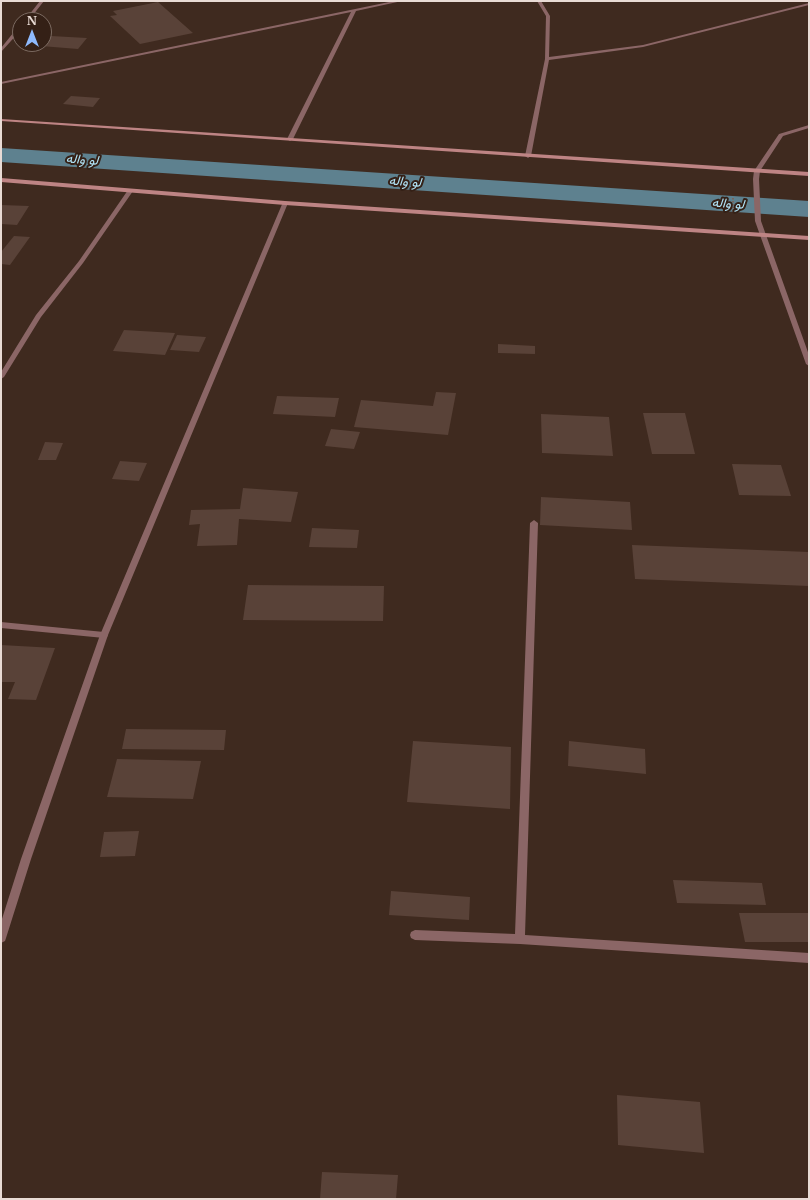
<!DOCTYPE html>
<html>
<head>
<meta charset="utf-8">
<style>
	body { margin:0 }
	#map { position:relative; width:810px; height:1200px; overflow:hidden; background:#3f2a1f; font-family:"Libre Baskerville",serif }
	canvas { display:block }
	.frame { position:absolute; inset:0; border:2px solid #e9dbd5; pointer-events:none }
	.north { position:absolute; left:12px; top:12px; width:40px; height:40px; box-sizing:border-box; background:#342016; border:1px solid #7c6b62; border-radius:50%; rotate:0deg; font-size:11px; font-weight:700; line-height:16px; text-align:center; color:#e9dbd5 }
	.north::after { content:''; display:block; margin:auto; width:14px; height:18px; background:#8eb9fc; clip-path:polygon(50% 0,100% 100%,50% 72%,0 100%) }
</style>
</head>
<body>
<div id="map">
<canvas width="810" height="1200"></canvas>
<div class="frame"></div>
<div class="north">N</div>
</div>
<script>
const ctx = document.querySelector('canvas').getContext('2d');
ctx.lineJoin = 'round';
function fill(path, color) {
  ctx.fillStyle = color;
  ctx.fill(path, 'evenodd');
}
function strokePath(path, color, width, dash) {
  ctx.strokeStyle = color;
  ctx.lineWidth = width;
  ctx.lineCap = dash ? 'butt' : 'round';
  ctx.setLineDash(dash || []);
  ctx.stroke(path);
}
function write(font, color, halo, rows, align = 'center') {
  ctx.font = font + ' "Libre Baskerville",Vazirmatn,serif';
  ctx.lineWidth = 4;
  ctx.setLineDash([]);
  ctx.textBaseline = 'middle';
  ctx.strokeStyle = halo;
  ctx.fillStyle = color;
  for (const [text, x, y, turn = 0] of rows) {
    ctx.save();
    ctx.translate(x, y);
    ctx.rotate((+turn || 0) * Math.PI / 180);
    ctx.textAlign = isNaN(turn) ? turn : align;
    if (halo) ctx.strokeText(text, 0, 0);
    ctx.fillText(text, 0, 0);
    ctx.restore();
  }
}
fill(new Path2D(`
	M1 148 809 201V217L1 162Z`), '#5e818f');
fill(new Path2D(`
	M158 2 193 33 140 44 110 16 117 15 113 11Z
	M51 36 87 38 78 49 41 46Z
	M71 96 100 98 93 107 63 104Z
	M1 205 29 206 17 225 1 224Z
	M14 236 30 237 10 265 1 264V252Z
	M124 330 175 333 165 355 113 351Z
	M177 335 206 337 199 352 170 350Z
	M498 344 535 346V354L498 353Z
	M436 392 456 393 448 435 354 427 361 400 433 406Z
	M277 396 339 398 335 417 273 414Z
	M643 413H685L695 454H652Z
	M541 414 609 417 613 456 542 453Z
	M331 429 360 432 354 449 325 446Z
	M45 442 63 443 56 460H38Z
	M120 461 147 463 139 481 112 479Z
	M732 464 781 465 791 496 739 495Z
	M243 488 298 492 291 522 239 519 237 545 197 546 200 524 189 525 191 510 240 509Z
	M541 497 630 502 632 530 540 525Z
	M312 528 359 530 357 548 309 547Z
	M632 545 809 552V586L635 579Z
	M248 585 384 586 383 621 243 620Z
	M1 645 55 648 36 700 8 699 15 682H1Z
	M126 729 226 730 224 750 122 749Z
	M413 741 511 747 510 809 407 802Z
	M569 741 645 749 646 774 568 766Z
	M117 759 201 761 193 799 107 797Z
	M139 831 135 856 100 857 104 832Z
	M673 880 762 883 766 905 677 903Z
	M391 891 470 897 469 920 389 915Z
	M739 913H809V942H745Z
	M617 1095 700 1102 704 1153 618 1145Z
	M322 1172 398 1175 396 1199H320Z`), '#594238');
strokePath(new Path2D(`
	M733 198V213`), '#78655c', 2, [1.5, 1.5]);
fill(new Path2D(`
	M128 190 133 191 83 263 41 317 4 377 1 379V372L36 315 79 261Z
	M534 520 538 523 525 935 809 953V963L520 944 415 940 411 938 410 935 411 932 415 930 515 934 530 523Z
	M1 622 104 632 107 633 108 635 107 637 104 638 1 628Z`), '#8b6666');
fill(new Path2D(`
	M40 1H44L29 20H25Z
	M394 1H402L356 11 293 139 290 141 287 139 351 12 1 84V82Z
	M537 1H541L550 16 549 57 643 45 809 3V5L643 47 549 60 531 156 528 158 525 156 545 59 546 16Z
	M18 27H20V31L1 52V48Z
	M809 125V128L783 136 760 171 759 179 761 221 809 355V366L806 364 755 221 753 179 754 171 779 134Z
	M283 202 288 203 108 635 31 859 6 938 5 941 1 943V922L21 859 100 635Z`), '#8b6666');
fill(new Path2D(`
	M1 119 809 172V176L1 121Z
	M1 178 285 201 809 236V240L285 205 1 182Z`), '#be8484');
write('italic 13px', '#b3e7fb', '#342016', [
	["لو واله",82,160,4],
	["لو واله",405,182,4],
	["لو واله",728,204,4]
]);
</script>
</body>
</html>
